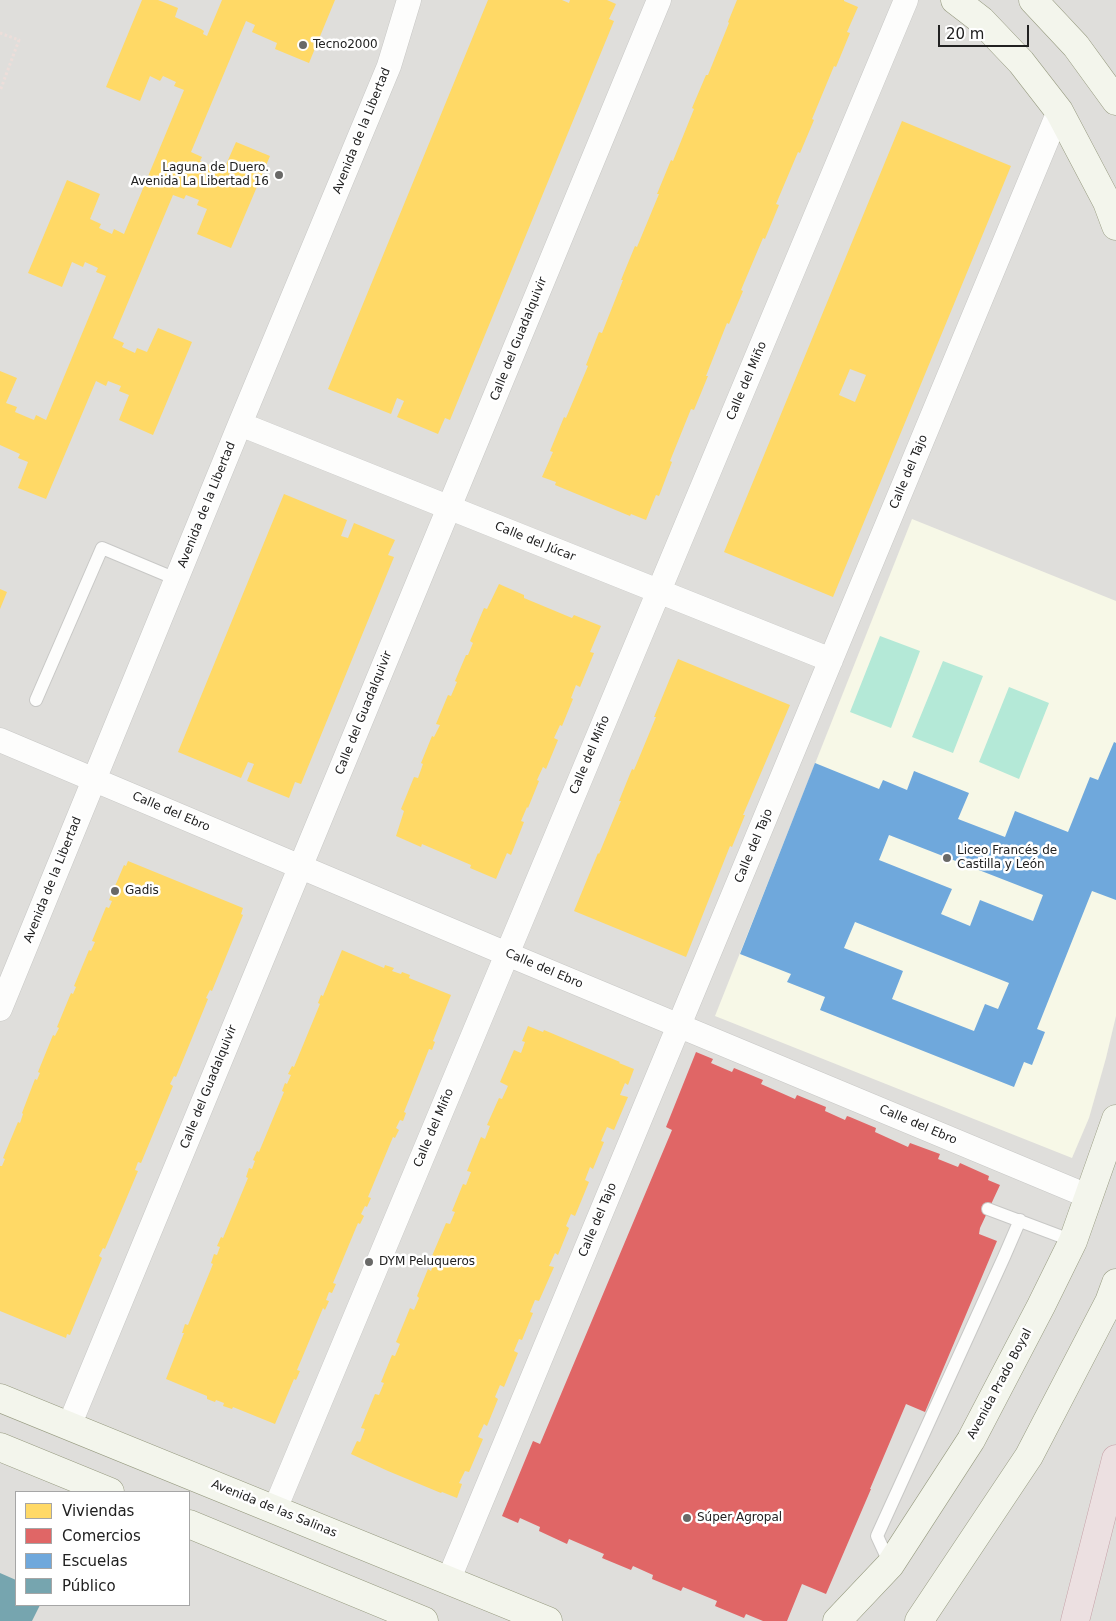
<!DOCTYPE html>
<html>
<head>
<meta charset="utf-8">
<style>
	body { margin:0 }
	#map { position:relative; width:1116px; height:1621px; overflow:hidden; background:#f0efea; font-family:"DejaVu Sans",sans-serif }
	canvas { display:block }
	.legend { position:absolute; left:15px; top:1491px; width:175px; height:115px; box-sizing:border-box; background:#fff; border:1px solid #a6a6a6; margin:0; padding:6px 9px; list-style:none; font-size:15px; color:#212121 }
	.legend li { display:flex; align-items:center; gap:10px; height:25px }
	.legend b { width:25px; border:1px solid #a6a6a6 }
	.scale { position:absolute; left:938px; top:25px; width:91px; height:22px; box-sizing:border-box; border:2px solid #212121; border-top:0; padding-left:6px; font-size:15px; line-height:18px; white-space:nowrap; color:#212121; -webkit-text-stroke:4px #fff; paint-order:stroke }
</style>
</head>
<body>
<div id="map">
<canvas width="1116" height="1621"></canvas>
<ul class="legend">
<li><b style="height:14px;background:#ffd966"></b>Viviendas</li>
<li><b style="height:14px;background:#e06666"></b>Comercios</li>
<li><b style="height:14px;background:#6fa8dc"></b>Escuelas</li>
<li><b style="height:14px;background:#76a5af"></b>Público</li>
</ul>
<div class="scale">20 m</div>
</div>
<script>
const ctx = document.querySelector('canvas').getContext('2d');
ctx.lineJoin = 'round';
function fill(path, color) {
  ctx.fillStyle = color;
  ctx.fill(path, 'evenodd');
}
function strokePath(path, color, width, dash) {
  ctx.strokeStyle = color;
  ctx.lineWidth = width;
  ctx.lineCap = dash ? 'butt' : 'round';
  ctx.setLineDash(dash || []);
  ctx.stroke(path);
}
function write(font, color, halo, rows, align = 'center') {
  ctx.font = font + ' "DejaVu Sans",sans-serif';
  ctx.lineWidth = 5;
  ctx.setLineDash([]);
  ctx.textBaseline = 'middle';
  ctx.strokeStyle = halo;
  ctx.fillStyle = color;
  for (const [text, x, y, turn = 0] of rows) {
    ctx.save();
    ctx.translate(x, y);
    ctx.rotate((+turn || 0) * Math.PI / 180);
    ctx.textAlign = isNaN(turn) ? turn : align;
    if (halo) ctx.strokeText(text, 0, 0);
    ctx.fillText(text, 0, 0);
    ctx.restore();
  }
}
fill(new Path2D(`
	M0 0H1116V1621H0ZM16 1492H189V1605H16Z`), '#dfdedb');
fill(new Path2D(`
	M912 519 1116 601V1016L1106 1058 1089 1118 1072 1158 715 1016Z`), '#f7f8e7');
fill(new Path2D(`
	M880 636 920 651 891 728 850 712Z
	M943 661 983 676 953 753 912 737Z
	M1009 687 1049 703 1019 779 979 762Z`), '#b4e9d7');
fill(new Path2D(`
	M142 0H158L178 8 175 17 201 29 204 31 203 34 207 36 222 0H335L309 63 275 49 277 43 252 32 255 25 246 21 191 152 202 157 200 161 213 167 215 163 225 167 236 142 270 156 231 248 197 234 207 209 197 205 199 200 186 195 184 199 173 195 113 338 124 343 122 347 135 353 137 348 147 352 158 328 192 342 153 435 119 420 129 395 119 391 121 386 108 381 106 386 96 381 46 499 18 488 28 462 18 458 20 454 0 445V371L17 378 6 403 17 407 15 412 34 420 36 415 46 420 106 276 96 272 98 268 85 262 83 267 72 262 62 287 28 273 67 180 100 194 90 219 101 224 99 228 112 234 114 229 124 234 184 90 174 86 176 82 163 76 160 81 150 76 140 101 106 87Z
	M488 0H562L569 3 570 0H607L616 4 609 19 614 21 450 420 445 418 438 434 397 417 404 401 397 398 391 414 328 389Z
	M737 0H844V1L858 7 847 32 850 33 836 67 834 66 812 119 814 120 800 153 798 152 776 204 779 205 765 239 763 238 741 290 743 291 729 324 727 323 706 376H708L694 410 691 409 670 461 672 462 659 496 656 495 646 520 631 514 630 516 555 485 556 482 542 477 553 452 550 451 564 417 566 418 588 366 586 365 599 332 602 333 623 280H621L635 246 637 247 659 194H657L671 160 673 161 694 109 692 108 706 75H708L729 23 728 22Z
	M902 121 1011 166 833 597 724 552ZM850 369 866 375 855 402 839 395Z
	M284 494 347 520 341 536 348 538 354 523 395 540 388 555 394 557 301 784 295 782 289 798 247 781 254 764 248 762 241 778 178 752Z
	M499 584 524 595V598L572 618 574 615 601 626 590 652 594 653 580 687 576 685 571 698 573 699 562 726 560 725 554 738 558 740 546 769 543 767 537 780 539 781 528 808 527 807 521 821 524 822 511 855 507 853 496 879 470 868 471 865 422 844 421 847 396 836 404 811 401 809 414 777 418 778 423 764 421 763 432 736 434 737 440 725 436 724 448 695 451 696 457 682 455 681 466 655H468L473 643 470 641 484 608 487 609Z
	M0 589 7 592 0 609Z
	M678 659 790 705 743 815H745L732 847 730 846 686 957 574 911 598 853 599 854 621 801H619L632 769 634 770 656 717H654Z
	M128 861 243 908 241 914 243 915 212 991 210 990 206 998 208 999 176 1077 174 1076 170 1084 173 1086 141 1163 138 1162 135 1170 138 1171 105 1249 103 1248 99 1256 102 1258 70 1335 67 1334 66 1338 0 1311V1166H2L5 1159 3 1158 18 1122 20 1123 23 1114 22 1113 35 1079 37 1080 40 1073 38 1072 53 1035 55 1036 59 1028 57 1027 71 993 73 994 76 987 74 986 89 950 91 951 95 942 92 941 106 907 109 908 112 901 109 900 124 865 126 866Z
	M342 950 384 968 385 965 394 968 392 971 401 974 402 972 410 975 409 978 451 995 433 1041 435 1042 432 1050 429 1049 404 1112 406 1113 403 1121 400 1120 396 1128 399 1130 395 1138 393 1137 368 1197 371 1198 367 1207 365 1206 361 1214 364 1216 360 1224 358 1223 333 1283 336 1284 332 1293 329 1292 326 1300 329 1301 325 1310 323 1308 297 1370 300 1371 296 1380 294 1379 275 1424 233 1407 232 1409 223 1406 224 1403 216 1400 215 1402 207 1399V1396L166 1379 184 1333H182L185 1324 188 1325 213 1264 211 1263 214 1254 217 1255 220 1247 217 1246 221 1237 223 1238 248 1178 246 1177 249 1168 252 1169 255 1161 253 1160 257 1151 259 1152 284 1092 282 1091 285 1083 287 1084 291 1075 288 1074 292 1066 294 1067 320 1004 318 1003 321 995 323 996Z
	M528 1026 543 1032 544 1030 620 1062 619 1063 634 1069 628 1085 625 1083 620 1095 628 1097 614 1130 607 1127 601 1141 604 1142 593 1169 590 1167 585 1180 589 1182 575 1216 571 1214 566 1226 569 1228 558 1255 555 1253 549 1266 554 1267 539 1301 535 1300 530 1312 533 1313 522 1340 519 1339 514 1351 518 1353 504 1387 500 1385 495 1397 498 1399 487 1426 484 1424 478 1437 483 1439 469 1472 465 1471 459 1483 462 1484 457 1498 442 1492 441 1493 388 1471 351 1454 357 1441 360 1442 365 1429 361 1428 375 1394 379 1395 384 1383 381 1382 392 1355 395 1356 400 1344 396 1342 410 1308 414 1310 419 1298 417 1296 428 1269 431 1271 436 1258 432 1256 446 1223 450 1224 455 1212 452 1211 463 1184 466 1185 471 1172 467 1171 481 1137 485 1139 490 1126 487 1125 499 1098 502 1099 508 1086 500 1082 514 1050 521 1053 525 1042 522 1041Z`), '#ffd966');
fill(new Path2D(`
	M696 1052 713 1059 711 1063 732 1072 734 1068 763 1080 761 1084 795 1099 797 1095 826 1107 825 1111 845 1120 847 1116 850 1117 876 1128 875 1132 908 1147 910 1143 940 1154 938 1159 958 1167 960 1163 989 1176 988 1180 1000 1185 980 1228 979 1234 997 1241 925 1412 906 1404 870 1489H871L826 1594 802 1584 787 1621H763L746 1614 744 1618 715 1606 717 1601 683 1587 681 1591 652 1579 653 1575 633 1566 631 1570 602 1558 604 1554 569 1539 567 1544 539 1531 540 1527 520 1518 518 1523 502 1516 533 1441 540 1444 672 1130 666 1127Z`), '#e06666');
fill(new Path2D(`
	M1114 742 1116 743V900L1092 891 1037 1029 1045 1032 1032 1065 1024 1062 1014 1087 820 1010 825 997 787 982 791 974 740 954 815 763 879 789 883 780 907 790 914 771 969 793 958 819 1005 837 1015 811 1068 832 1090 777 1098 780ZM889 835 1043 895 1033 921 980 900 970 926 941 914 952 889 879 860ZM855 922 1009 983 998 1009 985 1004 974 1031 892 999 903 971 844 948Z`), '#6fa8dc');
fill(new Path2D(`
	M0 1573 16 1580V1605H40L32 1621H0Z`), '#76a5af');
const lane = new Path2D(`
	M36 700 102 548 176 579
	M988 1209 1073 1241
	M890 1564 877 1536 1004 1257 1020 1220`);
const street = new Path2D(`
	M240 424 831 660
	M0 740 507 954 1090 1197
	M0 1009 240 424 389 66 409 0
	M69 1426 659 0
	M275 1509 906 0
	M448 1581 1059 111`);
const secondary = new Path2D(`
	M955 0 981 20 1021 62 1059 111 1107 202 1116 226
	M1033 0 1076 46 1116 101
	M0 1398 548 1621
	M0 1447 110 1492
	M189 1524 424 1621
	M837 1621 890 1565 971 1440 1041 1306 1073 1241 1116 1119
	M919 1621 1029 1456 1109 1302 1116 1283`);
const highway = new Path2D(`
	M1075 1621 1116 1459`);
strokePath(lane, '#c8c8c6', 14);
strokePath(street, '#c8c8c6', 25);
strokePath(secondary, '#979b80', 29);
strokePath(highway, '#c6a0a7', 29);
strokePath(new Path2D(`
	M0 33 19 40 0 91`), '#eddeda', 3, [2.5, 2.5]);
strokePath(lane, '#fdfdfc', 12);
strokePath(street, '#fdfdfc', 24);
strokePath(secondary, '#f3f5ec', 28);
strokePath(highway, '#ece0e1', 28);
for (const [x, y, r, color] of [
	[303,45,5,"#696967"],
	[279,175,5,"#696967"],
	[947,858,5,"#696967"],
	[115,891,5,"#696967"],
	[369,1262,5,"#696967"],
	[687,1518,5,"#696967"]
]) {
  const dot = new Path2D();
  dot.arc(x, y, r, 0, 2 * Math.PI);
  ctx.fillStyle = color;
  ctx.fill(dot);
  strokePath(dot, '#fff', 2);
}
write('12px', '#212121', '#fff', [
	["Tecno2000",313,45],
	["Laguna de Duero.",269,168,"right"],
	["Avenida La Libertad 16",269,182,"right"],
	["Liceo Francés de",957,851],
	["Castilla y León",957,865],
	["Gadis",125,891],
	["DYM Peluqueros",379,1262],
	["Súper Agropal",697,1518]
], 'left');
write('12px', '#212121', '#fff', [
	["Avenida de la Libertad",362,131,-68],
	["Calle del Guadalquivir",519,339,-68],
	["Calle del Miño",747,381,-67],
	["Calle del Tajo",909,472,-67],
	["Avenida de la Libertad",207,505,-68],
	["Calle del Júcar",535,542,22],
	["Calle del Guadalquivir",364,713,-68],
	["Calle del Miño",590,755,-67],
	["Calle del Ebro",171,812,23],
	["Calle del Tajo",754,846,-67],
	["Avenida de la Libertad",53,880,-68],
	["Calle del Ebro",544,969,23],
	["Calle del Guadalquivir",209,1087,-68],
	["Calle del Ebro",918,1125,23],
	["Calle del Miño",434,1128,-67],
	["Calle del Tajo",598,1220,-67],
	["Avenida Prado Boyal",1000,1384,-62],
	["Avenida de las Salinas",274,1509,22]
]);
</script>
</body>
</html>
